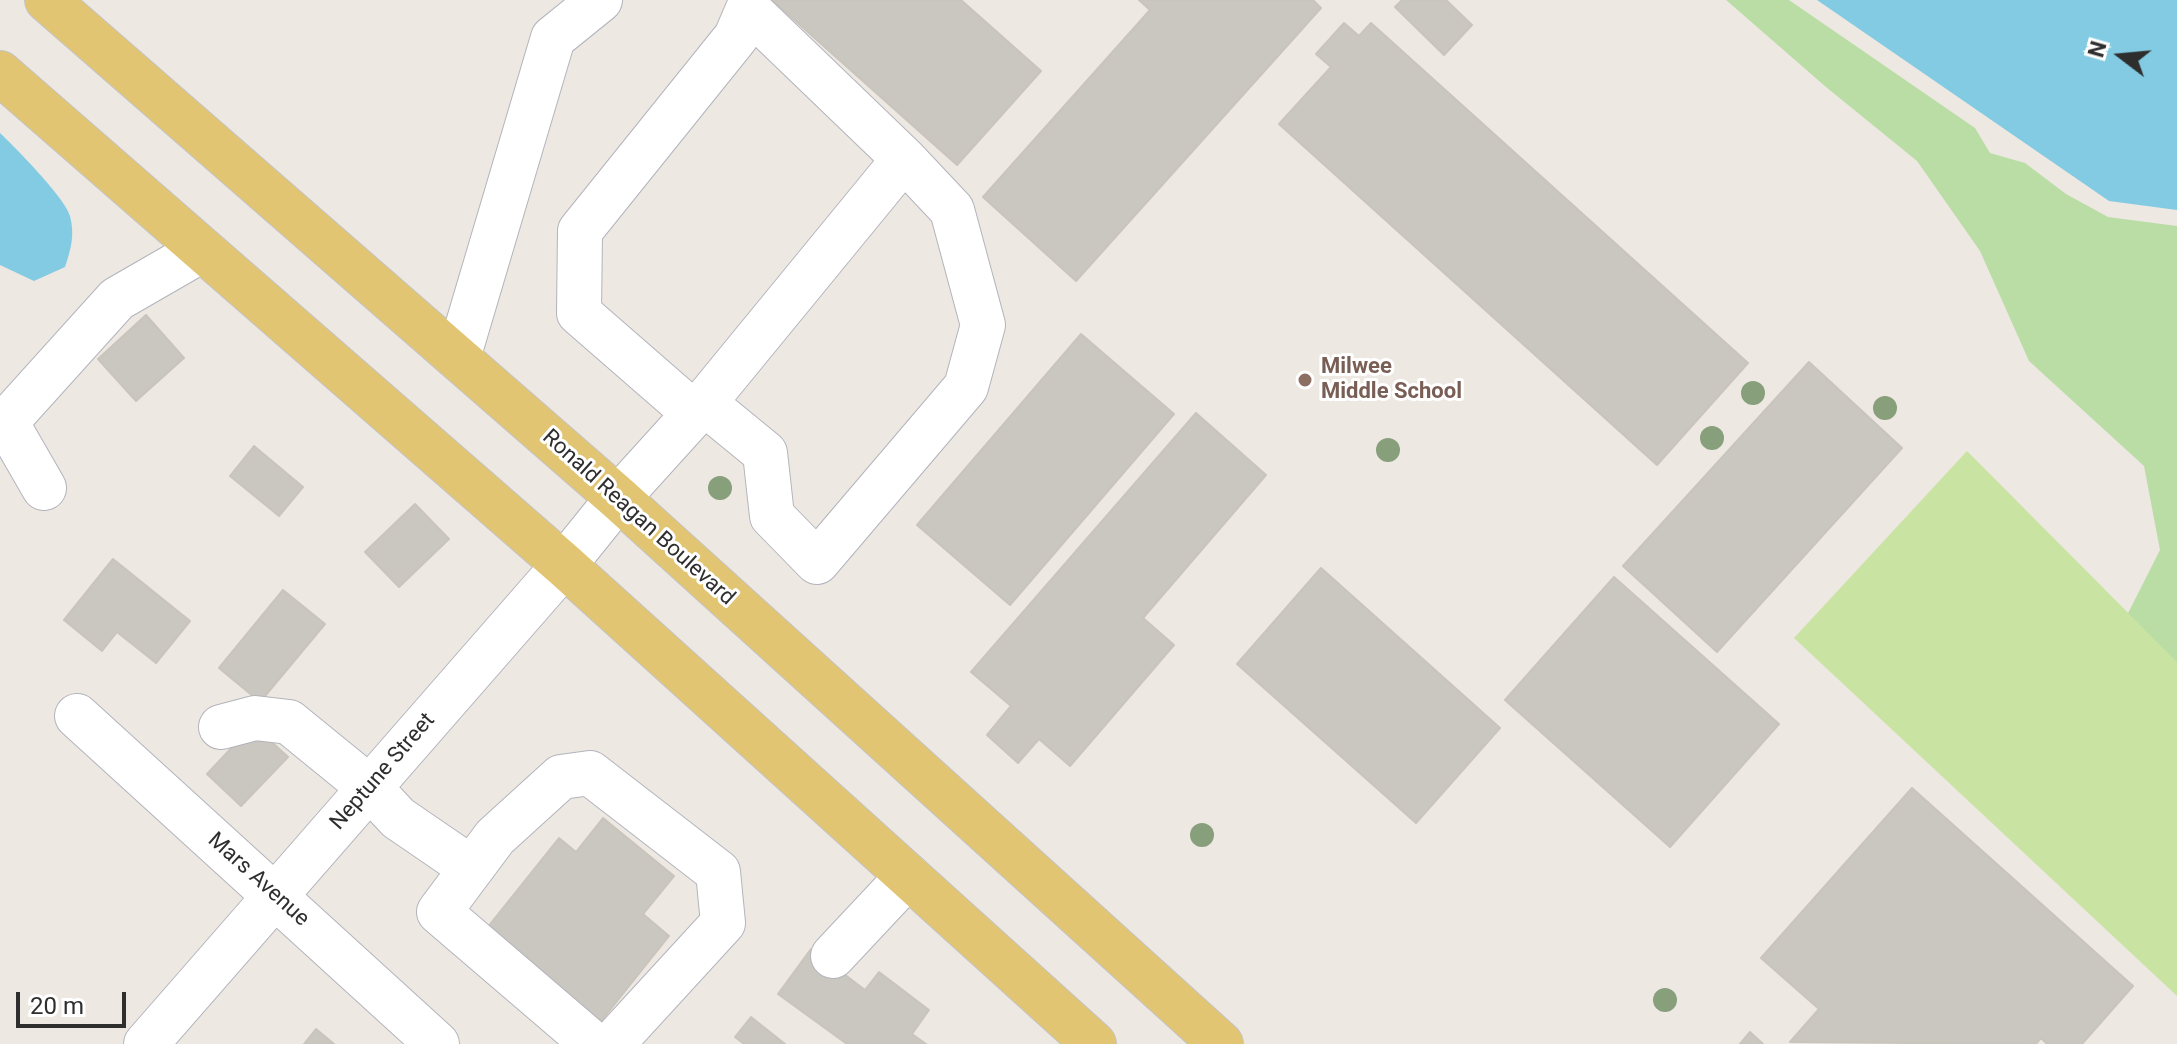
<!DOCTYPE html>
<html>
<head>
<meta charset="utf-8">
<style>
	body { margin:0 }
	#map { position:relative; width:2177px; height:1044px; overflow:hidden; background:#ede8e2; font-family:Roboto,sans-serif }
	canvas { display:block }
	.north { position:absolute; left:2081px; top:16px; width:80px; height:80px; -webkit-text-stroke:6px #fff; paint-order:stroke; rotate:286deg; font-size:22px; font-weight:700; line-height:32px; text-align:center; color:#2e2e2e }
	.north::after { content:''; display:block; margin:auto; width:28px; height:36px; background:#2e2e2e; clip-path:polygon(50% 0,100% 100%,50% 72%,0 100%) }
	.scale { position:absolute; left:16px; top:992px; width:110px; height:36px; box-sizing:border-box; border:4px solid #2e2e2e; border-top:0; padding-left:10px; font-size:24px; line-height:28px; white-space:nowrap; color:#2e2e2e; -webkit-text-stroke:6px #fff; paint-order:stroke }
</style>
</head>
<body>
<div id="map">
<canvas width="2177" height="1044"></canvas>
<div class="north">N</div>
<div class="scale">20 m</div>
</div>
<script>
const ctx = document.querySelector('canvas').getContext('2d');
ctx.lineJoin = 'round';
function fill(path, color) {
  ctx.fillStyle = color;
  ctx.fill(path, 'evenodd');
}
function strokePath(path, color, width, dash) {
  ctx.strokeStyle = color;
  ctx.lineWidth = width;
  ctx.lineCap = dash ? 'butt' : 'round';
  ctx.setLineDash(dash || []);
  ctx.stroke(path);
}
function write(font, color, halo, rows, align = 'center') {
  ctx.font = font + ' Roboto,sans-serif';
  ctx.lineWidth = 6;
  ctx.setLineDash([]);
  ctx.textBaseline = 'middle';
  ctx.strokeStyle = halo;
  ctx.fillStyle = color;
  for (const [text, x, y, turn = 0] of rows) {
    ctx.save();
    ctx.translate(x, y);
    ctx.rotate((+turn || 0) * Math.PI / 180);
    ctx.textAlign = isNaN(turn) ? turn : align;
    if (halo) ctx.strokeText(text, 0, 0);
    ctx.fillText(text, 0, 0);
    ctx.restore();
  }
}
fill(new Path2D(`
	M1726 0H1789L1975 128 1990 153 2025 163 2066 194 2108 217 2177 226V729L2121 627 2160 550 2144 466 2029 361 1980 251 1917 161 1826 87Z`), '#badda6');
fill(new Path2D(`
	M1967 451 2177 662V996L1794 638Z`), '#c9e3a3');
fill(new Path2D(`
	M1817 0H2177V210L2109 201Z
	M0 133C15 147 66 199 70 216 75 235 71 249 65 267L34 281 0 265Z`), '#83cbe2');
const building = new Path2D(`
	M772 0H961L1041 71 957 165Z
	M1139 0H1313L1321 8 1076 281 983 197 1150 10Z
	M1402 0H1446L1472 25 1444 55 1395 7Z
	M1344 23 1359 36 1371 23 1748 363 1657 465 1279 124 1331 67 1316 54Z
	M146 315 184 358 136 401 98 359Z
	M1081 334 1174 414 1010 605 917 525Z
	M1809 362 1902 448 1717 652 1623 566Z
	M1196 413 1266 475 1143 618 1174 645 1070 766 1039 739 1018 763 987 735 1011 706 971 672Z
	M254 446 303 487 279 516 230 476Z
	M415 504 449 539 399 587 365 552Z
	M113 559 190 621 156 663 117 632 102 651 64 620Z
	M1321 568 1500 728 1416 823 1237 664Z
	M1614 577 1779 724 1670 847 1505 700Z
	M283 590 325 624 260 702 219 668Z
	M253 725 288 757 241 806 207 774Z
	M1912 788 2133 986 2082 1044H2047L2041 1038 2036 1044 1790 1042 1819 1009 1761 958Z
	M603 818 674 876 643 914 669 936 598 1025 483 933 559 838 576 852Z
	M811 949 865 990 879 972 929 1010 912 1034 926 1044H847L778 994Z
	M751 1017 785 1044H744L735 1037Z
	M316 1029 334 1044H304Z
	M1750 1032 1763 1044H1740Z`);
fill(building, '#cac6c0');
strokePath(building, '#c9c4bc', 2);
const minor = new Path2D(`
	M458 358 553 38 600 0
	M695 414 579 313 580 231 736 37 748 9 904 159
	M44 488 6 422 117 299 202 250
	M77 716 437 1044
	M221 727 255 718 289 722 370 788 398 818 471 868
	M833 956 908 876
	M146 1044 564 565 618 498 704 403 904 159 952 210 983 325 966 387 817 562 772 516 765 453 704 403
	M593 1044 439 912 495 837 561 777 590 773 718 872 723 923 612 1044`);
const major = new Path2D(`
	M47 0 618 498 1221 1044
	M0 73 564 565 1094 1044`);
strokePath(minor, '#b3b4bc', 46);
strokePath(major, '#c4c4c4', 46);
strokePath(minor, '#fff', 44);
strokePath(major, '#e2c573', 44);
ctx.fillStyle = '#879f7a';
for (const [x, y] of [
	[1753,393],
	[1885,408],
	[1712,438],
	[1388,450],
	[720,488],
	[1202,835],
	[1665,1000]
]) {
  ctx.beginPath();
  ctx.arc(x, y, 12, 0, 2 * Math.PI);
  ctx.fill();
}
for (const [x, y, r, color] of [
	[1305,380,8,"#8d6e63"]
]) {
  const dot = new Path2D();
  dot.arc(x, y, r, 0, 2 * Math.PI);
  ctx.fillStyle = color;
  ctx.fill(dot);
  strokePath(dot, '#fff', 3);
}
write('bold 22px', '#785e54', '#fff', [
	["Milwee",1321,367],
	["Middle School",1321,392]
], 'left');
write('22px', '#2e2e2e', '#fff', [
	["Ronald Reagan Boulevard",638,518,42],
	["Neptune Street",383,772,-49],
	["Mars Avenue",258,880,42]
]);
</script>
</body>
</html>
